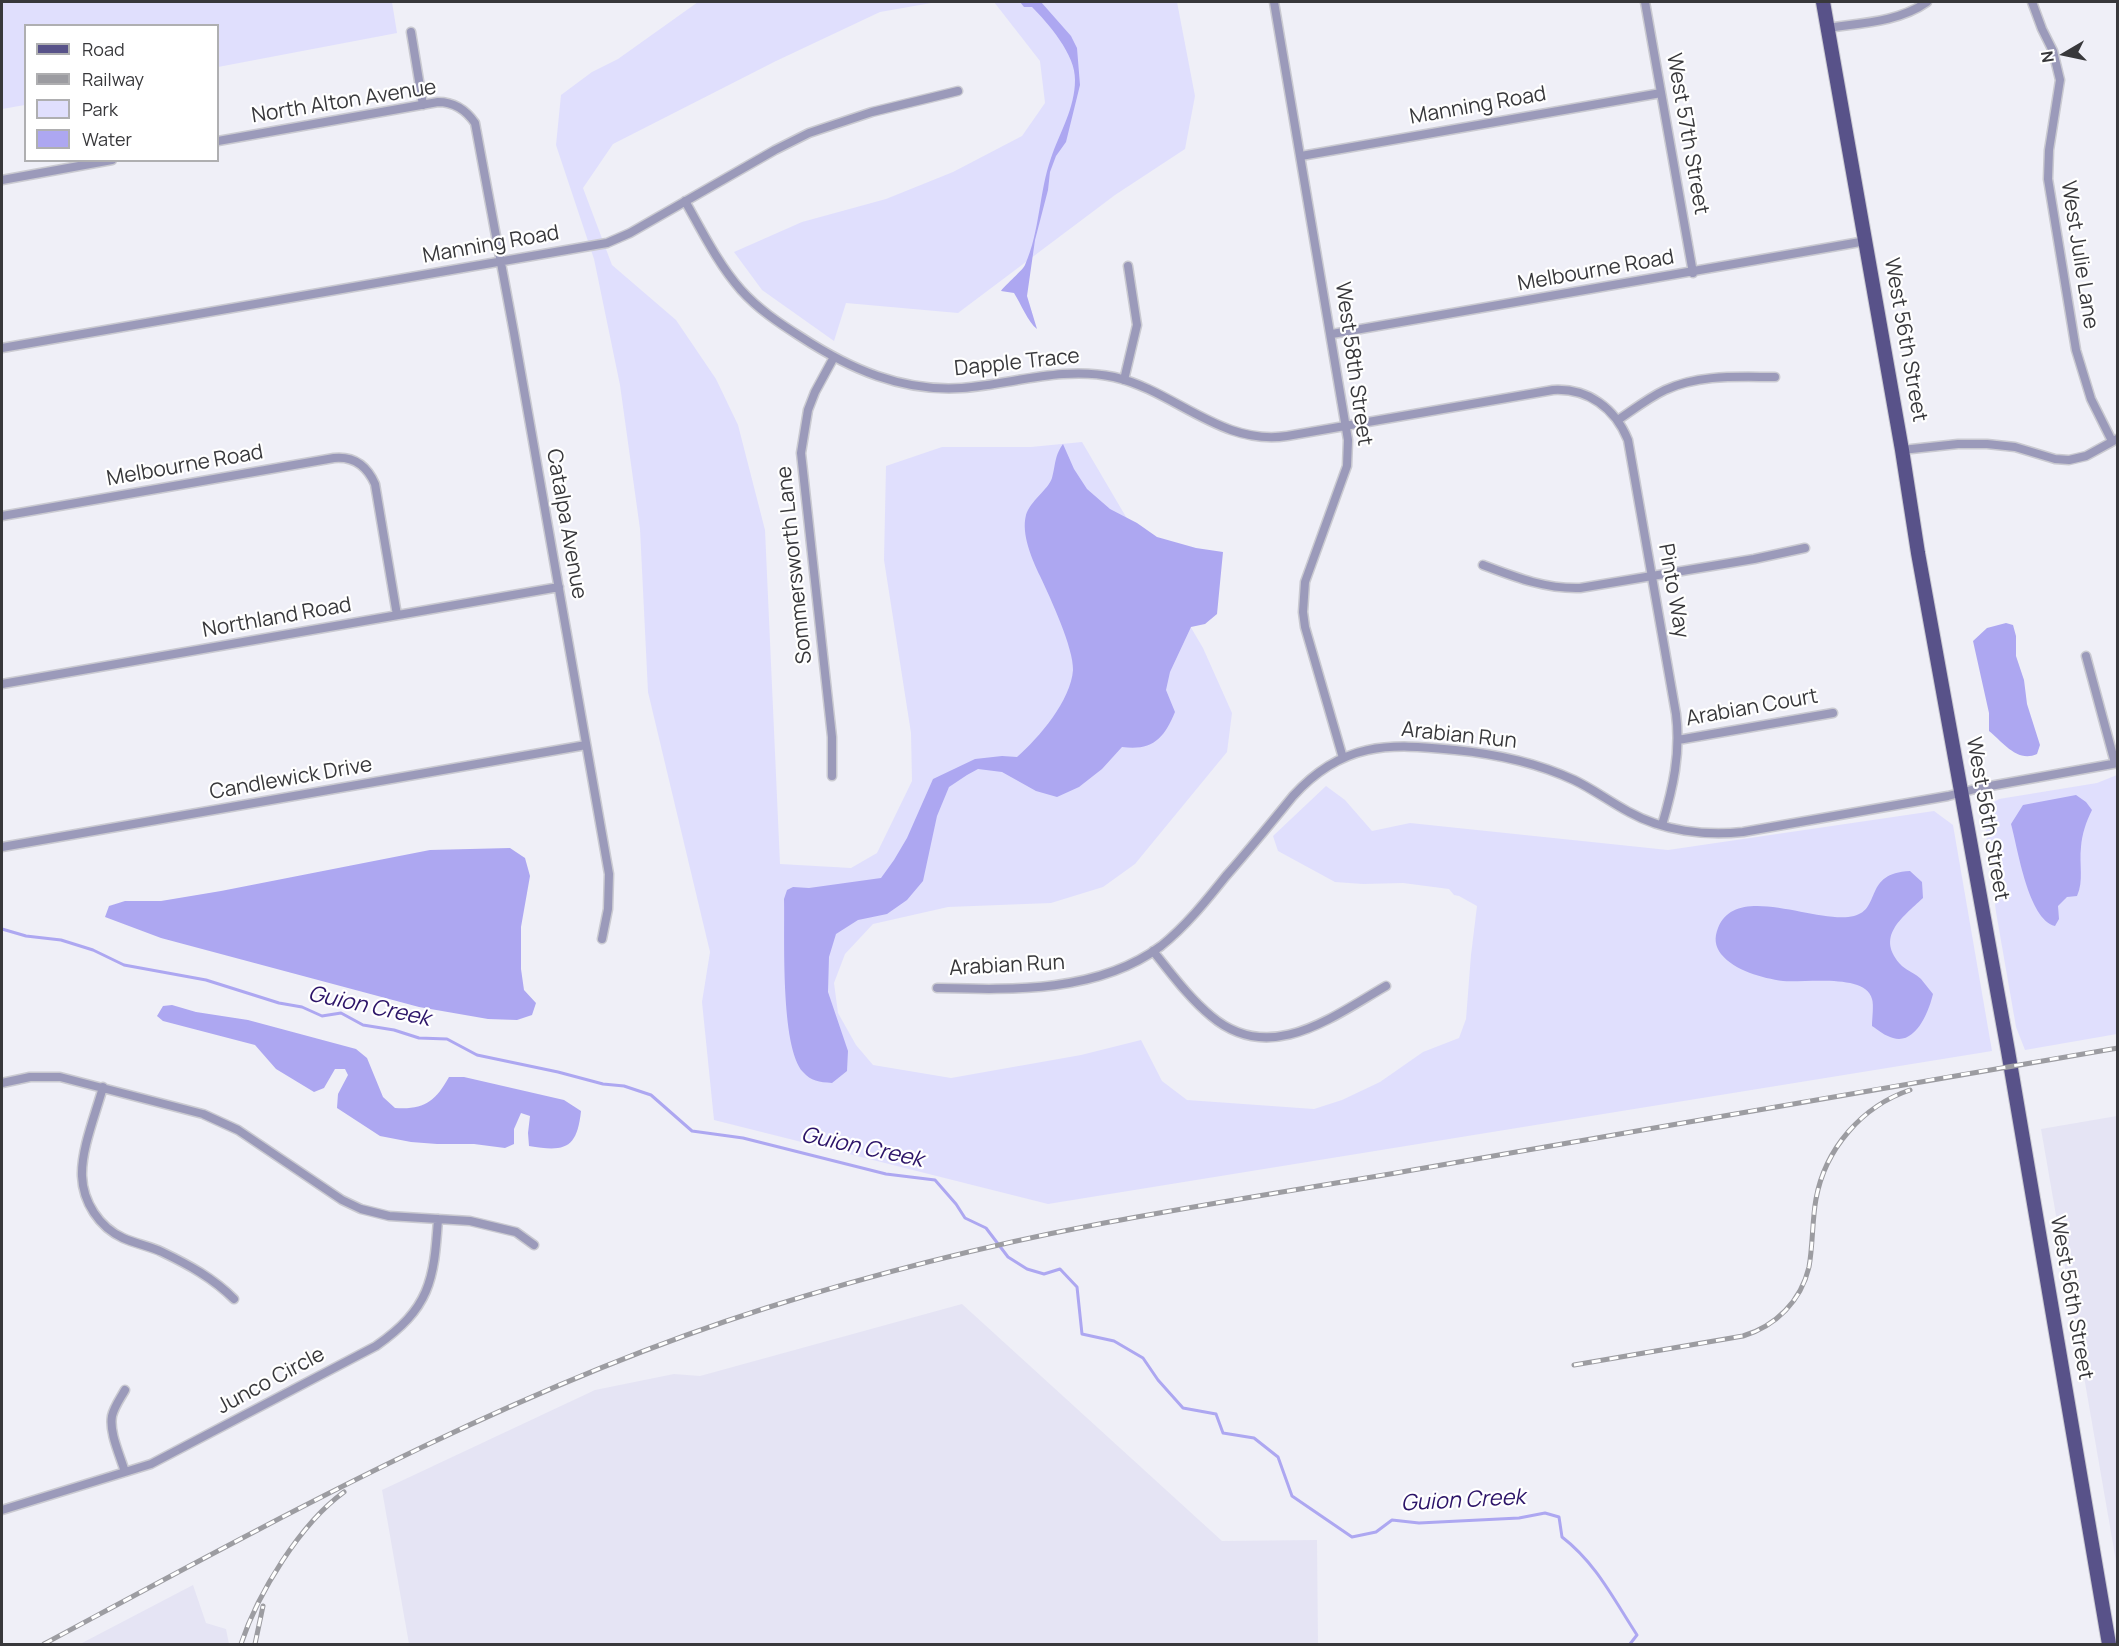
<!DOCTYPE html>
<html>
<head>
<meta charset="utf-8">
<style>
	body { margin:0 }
	#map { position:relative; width:2119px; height:1646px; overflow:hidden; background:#efeff7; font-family:Manrope,sans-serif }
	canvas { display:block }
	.frame { position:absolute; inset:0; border:3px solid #38383b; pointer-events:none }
	.legend { position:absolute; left:24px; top:24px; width:195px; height:138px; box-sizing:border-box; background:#fff; border:2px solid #afafb1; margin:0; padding:8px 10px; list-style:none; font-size:18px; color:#38383b }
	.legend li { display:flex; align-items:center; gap:12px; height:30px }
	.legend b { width:30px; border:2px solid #afafb1 }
	.north { position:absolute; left:2035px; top:24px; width:60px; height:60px; -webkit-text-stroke:4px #fff; paint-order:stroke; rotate:261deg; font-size:16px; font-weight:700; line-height:24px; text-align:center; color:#38383b }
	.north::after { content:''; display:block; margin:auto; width:21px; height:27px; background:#38383b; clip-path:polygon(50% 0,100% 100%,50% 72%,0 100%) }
</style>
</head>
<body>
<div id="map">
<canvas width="2119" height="1646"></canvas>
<div class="frame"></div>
<ul class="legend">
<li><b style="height:8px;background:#585289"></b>Road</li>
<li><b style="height:8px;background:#9c9ca1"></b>Railway</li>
<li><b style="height:16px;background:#e0dffd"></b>Park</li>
<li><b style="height:16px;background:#ada7f1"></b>Water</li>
</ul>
<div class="north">N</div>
</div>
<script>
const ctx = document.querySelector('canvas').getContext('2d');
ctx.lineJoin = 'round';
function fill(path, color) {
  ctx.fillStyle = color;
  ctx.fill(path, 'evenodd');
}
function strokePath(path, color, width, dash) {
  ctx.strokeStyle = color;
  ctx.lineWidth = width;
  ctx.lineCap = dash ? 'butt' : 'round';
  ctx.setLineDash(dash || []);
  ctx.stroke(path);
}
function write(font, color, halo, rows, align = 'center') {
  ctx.font = font + ' Manrope,sans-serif';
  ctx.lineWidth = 4.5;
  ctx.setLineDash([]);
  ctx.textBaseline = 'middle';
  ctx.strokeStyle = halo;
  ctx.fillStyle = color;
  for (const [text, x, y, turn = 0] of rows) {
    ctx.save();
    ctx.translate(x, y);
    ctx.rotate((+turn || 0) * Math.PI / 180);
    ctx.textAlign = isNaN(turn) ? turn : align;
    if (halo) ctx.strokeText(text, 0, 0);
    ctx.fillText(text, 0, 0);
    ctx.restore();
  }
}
fill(new Path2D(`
	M2117 1116H2118L2117 1567 2041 1129Z
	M962 1304 1222 1541 1317 1540 1318 1644H409L382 1490 595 1390 674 1374 700 1376Z
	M193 1585 206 1623 226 1629 229 1644H82V1643Z`), '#e5e4f4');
fill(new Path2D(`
	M2 2H392L397 33 218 67V26H26L25 105 2 109Z
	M698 2H937L880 12 776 61 613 144 583 188 612 265 676 320 716 379 738 425 765 530 780 864 851 868 877 853 912 781 911 733 884 560 886 466 942 447H1031L1082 442 1203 648 1232 713 1227 752 1135 864 1103 887 1051 903 948 907 873 924 845 954 834 983 838 1013 856 1045 873 1065 951 1078 1081 1055 1141 1040 1162 1081 1187 1100 1314 1109 1342 1100 1380 1082 1423 1052 1459 1038 1466 1019 1471 955 1477 906 1459 896 1454 895 1449 889 1403 883 1363 884 1335 882 1278 851 1273 836 1326 786 1345 800 1372 831 1410 823 1668 850 1934 811 1953 825 1992 1051 1048 1204 714 1120 702 1002 710 952 648 692 640 529 620 385 594 259 556 145 561 95 592 72 618 59Z
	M994 2H1177L1195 96 1185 149 1115 195 958 313 846 303 834 341 762 290 734 252 802 222 886 199 953 172 1022 136 1045 103 1040 61Z
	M2117 775V1034L2025 1050 2016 1027 1996 912 1983 809 1999 799 2097 783Z`), '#e0dffd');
fill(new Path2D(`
	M1020 2H1041L1071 36 1077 48 1080 85 1066 142 1056 156 1050 172 1048 190 1035 240 1027 296 1037 329C1028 322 1021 304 1014 293L1001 291C1006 284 1023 270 1025 265 1040 231 1039 192 1051 158 1060 132 1075 108 1075 80 1076 55 1048 23 1032 7H1024Z
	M1063 444 1074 469 1087 489 1110 509 1137 523 1157 537 1196 548 1223 552 1217 614 1205 624 1191 627 1170 672 1166 690 1175 712C1164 739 1152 751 1122 747L1102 769 1079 787 1057 797 1036 791 1002 772 978 769 967 775 949 787 937 816 923 881 907 900 887 914 858 920 836 934 829 957 828 992 848 1051 847 1071 832 1083C819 1082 811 1081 803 1072 780 1047 785 935 784 899L787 890 793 887 809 888 881 878 894 860 907 838 933 779 975 759 1002 756 1017 757C1039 738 1071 700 1073 670 1074 649 1050 597 1040 576 1032 559 1021 534 1026 515 1030 501 1048 490 1052 478 1056 464 1054 457 1063 444Z
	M2006 623 2013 625 2016 636V656L2024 680 2027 704 2040 745 2037 754C2017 763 2003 742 1989 731V713L1973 641 1987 628Z
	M2076 795 2086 802 2092 810C2086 822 2082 834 2081 847 2079 864 2084 881 2077 896L2067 897 2058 906 2059 919 2055 926C2028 919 2018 849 2011 824L2023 805Z
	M510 848 525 858 530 876 521 927V969L524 990 536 1003 532 1015 517 1020 488 1019 419 1007 161 938 105 917 109 906 125 901H161L221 891 430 850Z
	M1910 871 1922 882 1923 898C1902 918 1874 937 1902 966 1908 971 1916 974 1921 979 1925 984 1929 989 1933 994 1929 1011 1916 1045 1893 1038 1885 1036 1878 1030 1872 1026 1872 1019 1874 1005 1872 999 1866 973 1804 983 1783 981 1762 978 1735 971 1721 954 1715 946 1714 938 1718 928 1736 881 1817 925 1854 916 1882 909 1863 873 1910 871Z
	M172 1005 196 1012 248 1020 356 1049 367 1058 383 1097 395 1108C424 1110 435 1102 449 1077H464L564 1100 581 1111C577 1149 565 1152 529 1146L528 1133 530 1116 521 1113 514 1129V1144L505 1148 474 1144H437L411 1142 380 1136 337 1108 338 1094 348 1075 345 1069H335L324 1088 314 1092 276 1069 255 1045 163 1021 157 1016 163 1006Z`), '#ada7f1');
strokePath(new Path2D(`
	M2 929 26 936 61 940 93 950 124 965 206 980 279 1003 302 1007 322 1016 341 1013 363 1025 394 1030 419 1038 447 1039 477 1055 558 1072 603 1084 624 1086 651 1095 692 1131 743 1138 886 1174 935 1180 956 1204 965 1218 986 1228 1008 1257 1027 1269 1044 1274 1060 1269 1077 1287 1082 1334 1114 1341 1143 1358 1158 1380 1183 1408 1216 1414 1223 1433 1254 1438 1278 1457 1292 1496 1352 1537 1376 1532 1392 1520 1419 1523 1519 1518 1545 1513 1559 1517 1562 1537C1596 1563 1614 1600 1637 1635L1630 1644`), '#ada7f1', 3);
const minor = new Path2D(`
	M1274 2 1348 440 1347 466 1305 582 1303 612 1305 627 1343 758
	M1645 2 1693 273
	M2032 2 2042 29 2053 51 2060 80 2049 150 2048 179 2076 350 2091 399 2112 441
	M1827 28C1861 23 1899 22 1927 2
	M411 32 423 105
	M218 141 438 102C455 102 466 110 475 123L514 333 609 874 608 909 602 939
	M1301 156 1661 93
	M2 180 112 160
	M685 201C702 231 718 264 741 290 758 309 779 323 801 337 850 369 902 392 962 388 1014 384 1062 366 1114 377 1175 391 1221 446 1287 436L1553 390C1588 388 1615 408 1628 440L1676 714C1681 753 1673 788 1662 825
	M1332 334 1866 241
	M2 348 607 243 630 233 775 150 809 133 872 112 958 91
	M1124 380 1137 325 1128 266
	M1618 420C1633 410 1648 398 1665 390 1700 374 1738 377 1775 377
	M1902 450 1958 444H1987L2015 447 2055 459 2069 460 2086 456 2117 439
	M2 516 334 458C354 456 367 466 375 484L397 615
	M1483 565C1515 577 1545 589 1580 588L1754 559 1805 548
	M2086 656 2115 763
	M2 684 559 587
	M1678 740 1833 713
	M832 776V737L801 453 808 410 815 392 834 357
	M2 847 586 745
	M1153 951C1171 973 1189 998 1211 1016 1270 1066 1332 1017 1386 986
	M937 988C1011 990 1098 993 1161 946 1186 926 1206 901 1226 876 1249 850 1271 823 1293 796 1342 742 1388 743 1455 750 1497 754 1535 762 1574 780 1593 789 1610 802 1629 812 1663 831 1705 836 1743 832L1948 796 1979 788 2118 763
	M2 1083 30 1077H60L203 1114 238 1130 342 1200 361 1209 389 1216 470 1221 516 1232 534 1245
	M103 1087C96 1113 81 1149 82 1176 83 1202 99 1227 123 1238 136 1244 150 1246 162 1252 189 1265 213 1278 234 1299
	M125 1390C120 1399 114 1407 112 1416 109 1433 120 1455 125 1472
	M2 1510 151 1464 376 1346C430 1308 434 1281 438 1219`);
const primary = new Path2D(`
	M1823 2 1902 450 1918 553 2008 1051 2109 1644`);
strokePath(minor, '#cacad1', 11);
strokePath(primary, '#cacad1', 16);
strokePath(minor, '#9b9aba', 8);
strokePath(primary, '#585289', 14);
const rail = new Path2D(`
	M1574 1365 1743 1336C1776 1326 1801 1301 1809 1267 1813 1245 1812 1221 1816 1199 1825 1149 1862 1106 1910 1090
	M44 1644C279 1518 511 1389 766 1308 874 1274 984 1246 1094 1225 1198 1205 1303 1189 1407 1171 1644 1130 1881 1088 2118 1048
	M241 1644C258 1593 300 1524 344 1492
	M255 1644 263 1606`);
strokePath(rail, '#9c9ca1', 5);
strokePath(rail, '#fff', 3, [9]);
write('21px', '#38383b', '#fff', [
	["North Alton Avenue",344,102,-9],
	["Manning Road",1478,106,-10],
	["West 57th Street",1687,134,80],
	["Manning Road",491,245,-10],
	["West Julie Lane",2079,255,81],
	["Melbourne Road",1596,271,-10],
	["West 56th Street",1905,340,80],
	["Dapple Trace",1017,363,-6],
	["West 58th Street",1353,364,82],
	["Melbourne Road",185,466,-10],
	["Catalpa Avenue",566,524,80],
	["Sommersworth Lane",795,565,-96],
	["Pinto Way",1673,591,80],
	["Northland Road",277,618,-10],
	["Arabian Court",1752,708,-10],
	["Arabian Run",1459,736,6],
	["Candlewick Drive",291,779,-10],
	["West 56th Street",1987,819,80],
	["Arabian Run",1007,966,-3],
	["West 56th Street",2071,1298,80],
	["Junco Circle",271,1381,-28]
]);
write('italic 22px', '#2c1468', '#fff', [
	["Guion Creek",369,1007,12],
	["Guion Creek",862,1148,12],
	["Guion Creek",1463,1501,-3]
]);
</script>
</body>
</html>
